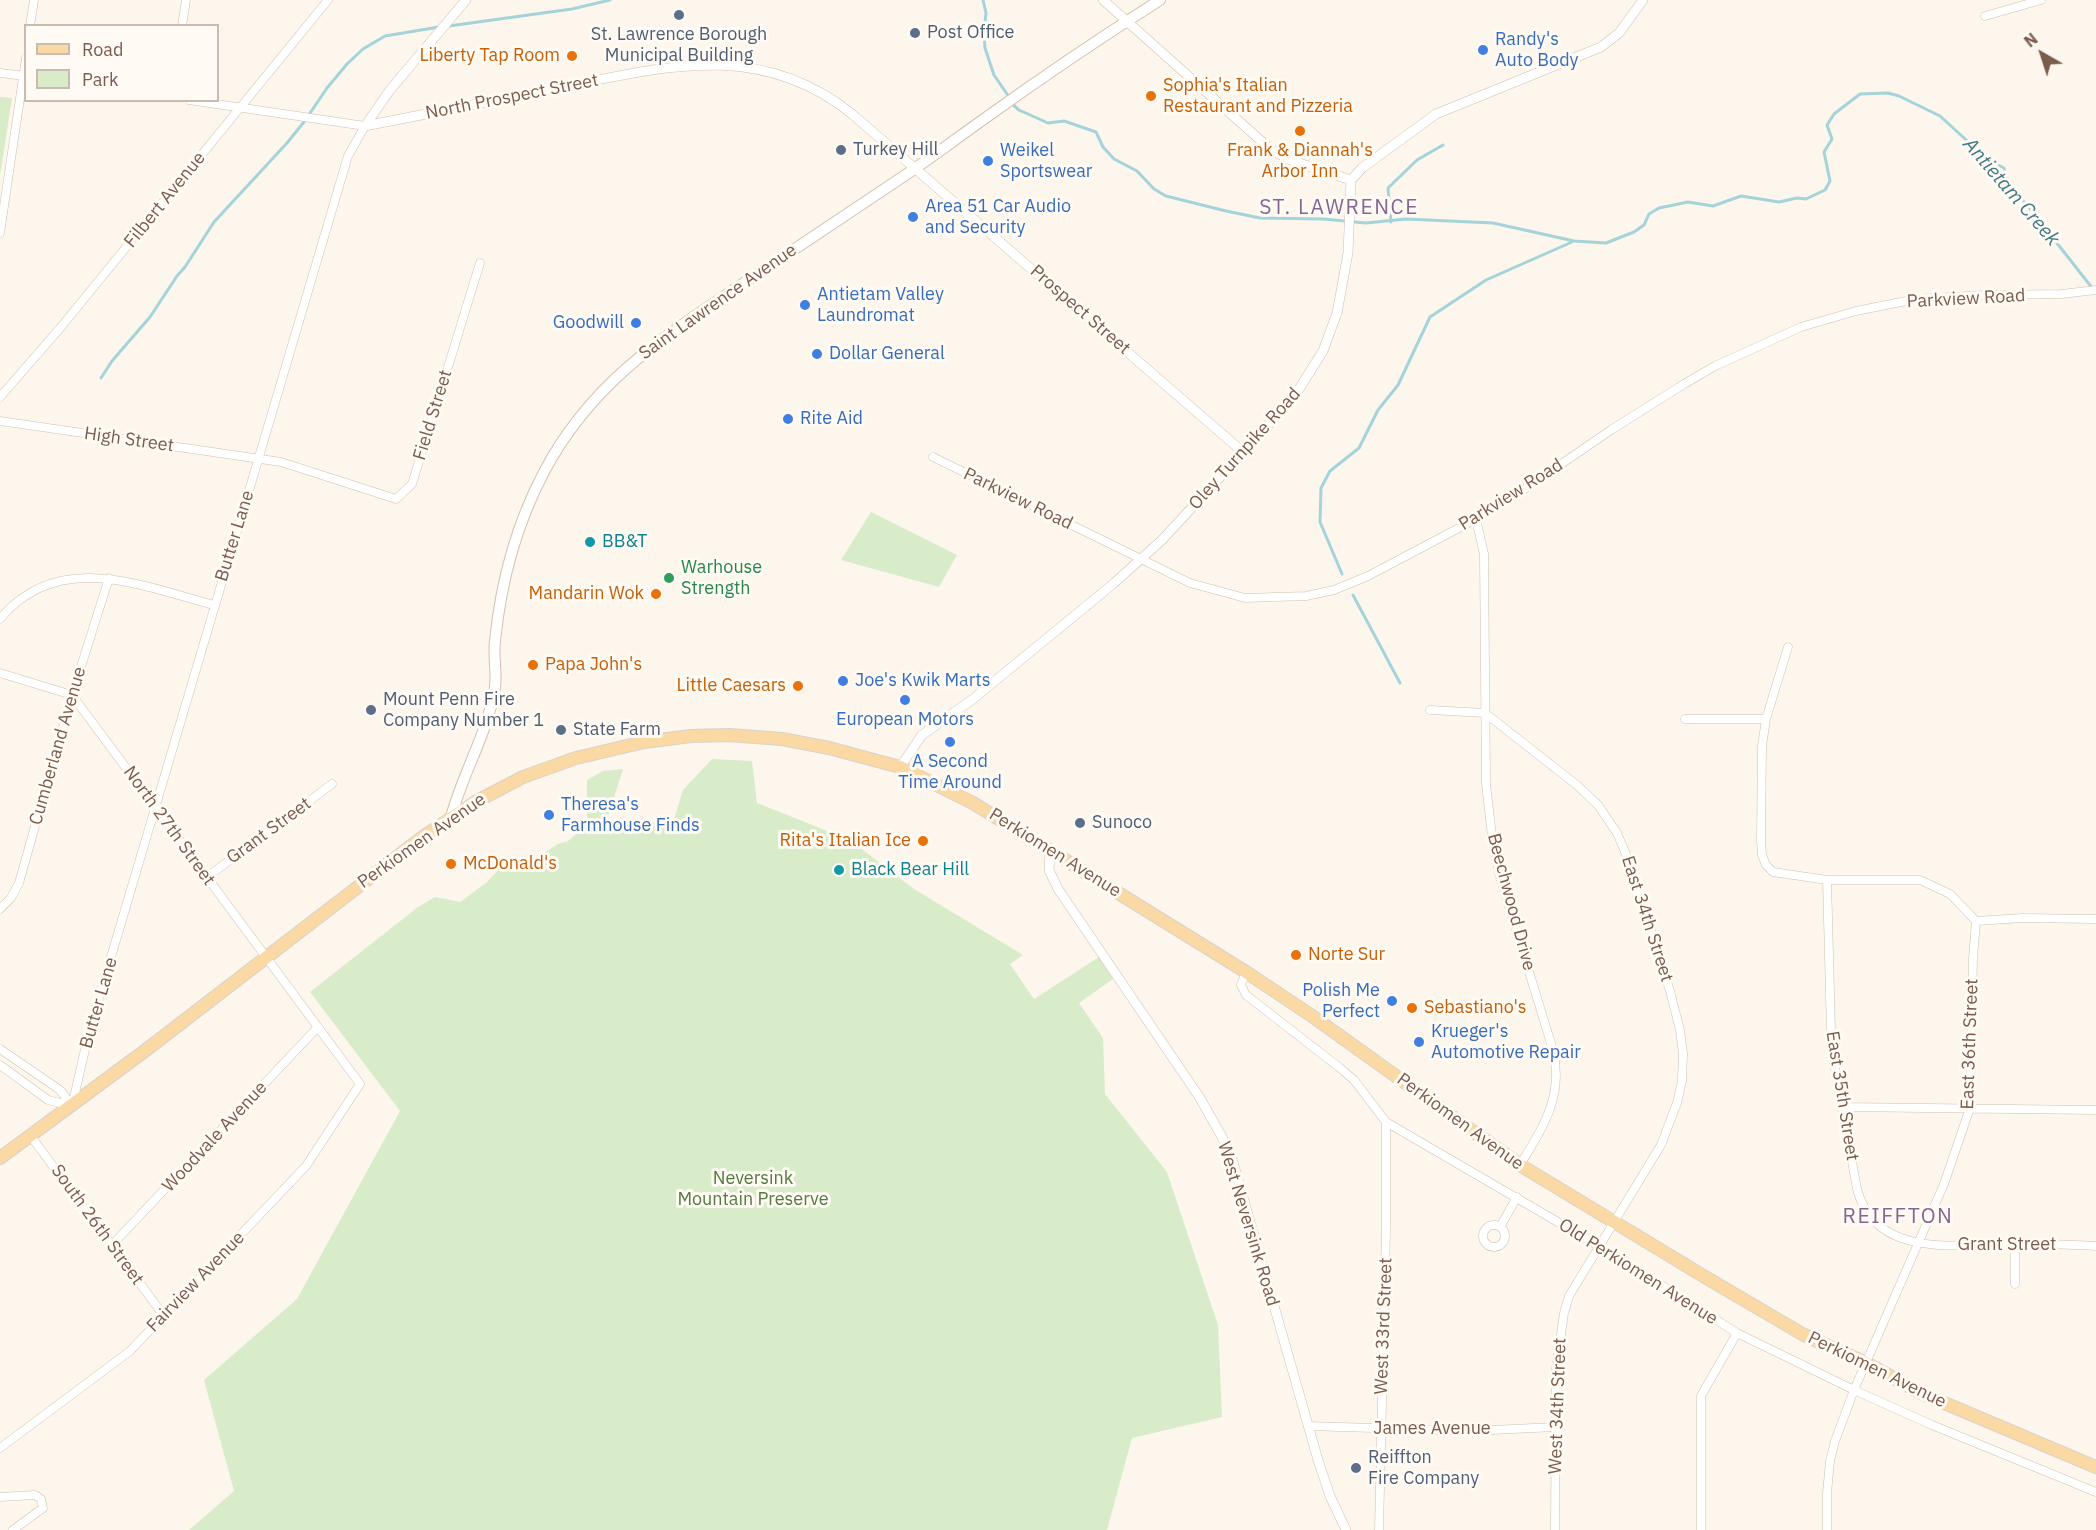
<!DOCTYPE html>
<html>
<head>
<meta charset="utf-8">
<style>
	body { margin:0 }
	#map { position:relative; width:2096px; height:1530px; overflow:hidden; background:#fdf6ec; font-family:"IBM Plex Sans",sans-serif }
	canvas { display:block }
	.legend { position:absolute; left:24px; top:24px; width:195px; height:78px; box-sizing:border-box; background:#fffaf3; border:2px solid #cabbb1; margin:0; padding:8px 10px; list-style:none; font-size:18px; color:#7a5c4d }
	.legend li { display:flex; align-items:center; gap:12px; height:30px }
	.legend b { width:30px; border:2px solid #cabbb1 }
	.north { position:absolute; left:2012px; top:24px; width:60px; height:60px; -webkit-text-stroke:4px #fffaf3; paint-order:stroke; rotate:321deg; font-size:16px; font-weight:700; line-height:24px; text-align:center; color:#7a5c4d }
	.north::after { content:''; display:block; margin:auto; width:21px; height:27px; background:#7a5c4d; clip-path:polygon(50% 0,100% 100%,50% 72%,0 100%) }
</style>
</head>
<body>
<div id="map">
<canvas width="2096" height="1530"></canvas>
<ul class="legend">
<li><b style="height:8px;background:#fbd9a5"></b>Road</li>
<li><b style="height:16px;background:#d8ecc9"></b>Park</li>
</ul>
<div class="north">N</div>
</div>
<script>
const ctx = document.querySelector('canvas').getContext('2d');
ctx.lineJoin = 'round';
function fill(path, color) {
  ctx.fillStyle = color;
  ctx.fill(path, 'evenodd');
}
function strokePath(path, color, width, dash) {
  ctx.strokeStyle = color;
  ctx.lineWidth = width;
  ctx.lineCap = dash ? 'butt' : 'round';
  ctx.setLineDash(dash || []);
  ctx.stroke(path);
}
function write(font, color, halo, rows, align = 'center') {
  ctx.font = font + ' "IBM Plex Sans",sans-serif';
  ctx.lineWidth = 6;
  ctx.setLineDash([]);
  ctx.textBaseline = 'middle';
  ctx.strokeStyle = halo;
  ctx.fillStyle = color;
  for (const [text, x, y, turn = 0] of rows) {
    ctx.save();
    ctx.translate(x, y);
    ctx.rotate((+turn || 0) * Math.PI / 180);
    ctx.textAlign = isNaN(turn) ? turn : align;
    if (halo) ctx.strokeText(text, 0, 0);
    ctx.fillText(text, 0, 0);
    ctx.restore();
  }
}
fill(new Path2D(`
	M0 97 12 98 0 176Z
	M871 512 957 555 939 587 841 560Z
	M712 759 752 761 757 803 850 840 914 889 1023 955 1010 964 1034 999 1099 957 1113 979 1079 1003 1103 1038 1105 1094 1167 1172 1218 1325 1222 1417 1132 1438 1107 1530H189L234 1491 204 1380 297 1299 400 1111 310 992 418 907 435 897 460 902 486 883 500 868 525 865 558 844 568 841 587 824V780L603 771 623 769 603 832 641 822 673 823 683 790Z`), '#d8ecc9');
strokePath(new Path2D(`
	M983 0 986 13 984 32 985 48 994 75 1009 97
	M449 26 572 9 610 0
	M1011 103 1019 110 1048 123 1064 121 1096 132 1103 147 1114 159 1137 171 1154 189 1166 196 1226 211 1260 218 1323 219 1366 223 1406 219 1493 223 1574 241 1606 243 1634 232 1644 225 1649 214 1659 208 1688 202 1713 206 1741 196 1779 202 1797 198 1806 199 1825 190 1830 181 1824 152 1832 139 1827 125 1834 114 1860 94 1888 93 1899 96 1940 116 1987 159 2031 210 2093 289
	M1992 162 2004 168 2007 180
	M1391 222 1388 188 1417 160 1443 145
	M101 378 112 361 150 317 177 276 185 267 214 222 287 143 304 122 327 88 347 64 363 49 385 36 439 27
	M1342 574 1320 522 1321 488 1330 471 1359 448 1378 410 1398 385 1430 317 1486 280 1572 242
	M1353 595 1400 683`), '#a5d3da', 3);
const minor = new Path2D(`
	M1985 16 2041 0
	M30 26 34 0
	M182 26 186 0
	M0 73 25 76
	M0 233 26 58
	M0 397 61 327 328 0
	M0 421 281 462 396 499 412 484 480 263
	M933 457 1190 583 1245 598 1306 596 1334 590 1368 576 1476 519 1513 497 1611 430 1684 384 1715 366 1801 327 1856 311 1916 299 1985 295 2062 294 2096 290
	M1476 519 1484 554 1486 784 1492 836 1500 877 1553 1050C1564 1097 1543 1127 1520 1165
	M0 619C58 549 142 586 214 605
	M1788 647 1766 719 1762 746 1761 840 1762 855 1766 865 1773 872 1827 880H1920L1950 894 1976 921 2022 918 2096 919
	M0 673 72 695 360 1084 306 1166 130 1351 0 1448
	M1430 710 1485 713 1578 786 1598 805 1617 833 1631 866 1670 991 1680 1030 1683 1054 1682 1081 1677 1103 1661 1145 1569 1296 1564 1313 1556 1369 1555 1530
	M1685 719H1766
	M207 877 332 784
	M1827 880 1831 1033 1834 1063 1857 1189C1876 1260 1957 1244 2013 1244 2040 1243 2068 1245 2096 1246
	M0 909 11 898 19 883 72 695 109 578
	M1246 972 1241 985 1246 995 1340 1068 1354 1080 1386 1122 1599 1246 1737 1333 1854 1390 1932 1425 2096 1492
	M0 1049 60 1090 72 1106
	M0 1065 48 1100 72 1106
	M72 1106 90 1028 348 156 365 126 189 100
	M1842 1107 2096 1110
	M30 1135 164 1316
	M1483 1236a11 11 0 1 1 22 0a11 11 0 1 1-22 0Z
	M1500 1227 1517 1197
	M112 1245 317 1028
	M2015 1284V1243
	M1308 1426 1470 1431 1555 1427
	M0 1497 35 1495 41 1499 43 1508 13 1530
	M1379 1530 1386 1229V1122
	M1701 1530V1396L1737 1333
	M1827 1530V1493L1830 1461 1835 1441 1854 1390 1944 1184 1970 1108 1973 958 1976 921`);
const tertiary = new Path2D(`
	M1103 0 1268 147 1287 159 1351 180
	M365 126C426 114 487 102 548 90 657 69 756 37 852 114L1243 452
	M365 126 390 90 466 0
	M900 767 922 735 973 699 1113 584 1162 540 1294 397 1323 351 1337 313 1348 253 1351 180 1362 168 1436 114 1601 47 1619 33 1643 0
	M1050 851 1049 870 1058 889 1200 1098 1222 1137 1233 1162 1318 1460 1330 1496 1346 1530`);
const secondary = new Path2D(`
	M451 817C463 772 488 733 495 687 497 672 493 656 495 641 501 581 516 525 544 472 592 381 665 336 747 281 799 246 852 211 904 176 931 158 957 138 984 119 1041 78 1100 38 1160 0`);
const primary = new Path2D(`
	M0 1158 146 1050 424 836 477 801 523 777 576 758 644 742 691 736 729 735 782 739 829 748 900 767 973 803 1246 972 1312 1016 1520 1165 1705 1277 1804 1335 1866 1363 1923 1394 2096 1467`);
strokePath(minor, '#d1beb0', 9);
strokePath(tertiary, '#d1beb0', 10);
strokePath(secondary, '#d6c0b0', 12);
strokePath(primary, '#dad1cd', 14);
strokePath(minor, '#fff', 8);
strokePath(tertiary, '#fff', 9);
strokePath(secondary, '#fff', 10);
strokePath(primary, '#fbd9a5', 12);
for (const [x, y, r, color] of [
	[679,15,6,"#5c6f8a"],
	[915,33,6,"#5c6f8a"],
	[1483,50,6,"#3f7fe0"],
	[572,56,6,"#e8710a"],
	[1151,96,6,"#e8710a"],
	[1300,131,6,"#e8710a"],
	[841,150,6,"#5c6f8a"],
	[988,161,6,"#3f7fe0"],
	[913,217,6,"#3f7fe0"],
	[805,305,6,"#3f7fe0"],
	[636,323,6,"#3f7fe0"],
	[817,354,6,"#3f7fe0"],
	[788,419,6,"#3f7fe0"],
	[590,542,6,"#0f9aa8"],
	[669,578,6,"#2e9e5b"],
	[656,594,6,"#e8710a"],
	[533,665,6,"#e8710a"],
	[843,681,6,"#3f7fe0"],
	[798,686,6,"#e8710a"],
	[905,700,6,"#3f7fe0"],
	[371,710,6,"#5c6f8a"],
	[561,730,6,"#5c6f8a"],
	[950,742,6,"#3f7fe0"],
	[549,815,6,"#3f7fe0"],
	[1080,823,6,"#5c6f8a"],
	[923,841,6,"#e8710a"],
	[451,864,6,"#e8710a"],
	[839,870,6,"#0f9aa8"],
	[1296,955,6,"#e8710a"],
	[1392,1001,6,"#3f7fe0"],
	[1412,1008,6,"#e8710a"],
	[1419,1042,6,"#3f7fe0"],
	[1356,1468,6,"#5c6f8a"]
]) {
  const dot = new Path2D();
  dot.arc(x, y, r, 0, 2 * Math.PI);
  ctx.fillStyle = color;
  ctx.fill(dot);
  strokePath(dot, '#fffaf3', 2);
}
write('18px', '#4e5e75', '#fffaf3', [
	["Post Office",927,33],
	["St. Lawrence Borough",679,35,"center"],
	["Municipal Building",679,56,"center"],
	["Turkey Hill",853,150],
	["Mount Penn Fire",383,700],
	["Company Number 1",383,721],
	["State Farm",573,730],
	["Sunoco",1092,823],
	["Reiffton",1368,1458],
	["Fire Company",1368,1479]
], 'left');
write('18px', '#366cbe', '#fffaf3', [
	["Randy's",1495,40],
	["Auto Body",1495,61],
	["Weikel",1000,151],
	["Sportswear",1000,172],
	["Area 51 Car Audio",925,207],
	["and Security",925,228],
	["Antietam Valley",817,295],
	["Laundromat",817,316],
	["Goodwill",624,323,"right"],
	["Dollar General",829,354],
	["Rite Aid",800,419],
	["Joe's Kwik Marts",855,681],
	["European Motors",905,720,"center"],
	["A Second",950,762,"center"],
	["Time Around",950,783,"center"],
	["Theresa's",561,805],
	["Farmhouse Finds",561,826],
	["Polish Me",1380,991,"right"],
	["Perfect",1380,1012,"right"],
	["Krueger's",1431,1032],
	["Automotive Repair",1431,1053]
], 'left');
write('18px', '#c56008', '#fffaf3', [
	["Liberty Tap Room",560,56,"right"],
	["Sophia's Italian",1163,86],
	["Restaurant and Pizzeria",1163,107],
	["Frank & Diannah's",1300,151,"center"],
	["Arbor Inn",1300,172,"center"],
	["Mandarin Wok",644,594,"right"],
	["Papa John's",545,665],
	["Little Caesars",786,686,"right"],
	["Rita's Italian Ice",911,841,"right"],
	["McDonald's",463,864],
	["Norte Sur",1308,955],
	["Sebastiano's",1424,1008]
], 'left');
write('18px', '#7a5c4d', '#fffaf3', [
	["North Prospect Street",512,97,-11],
	["Filbert Avenue",165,200,-51],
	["Parkview Road",1966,299,-3],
	["Saint Lawrence Avenue",718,302,-35],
	["Prospect Street",1080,310,41],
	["Field Street",433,415,-73],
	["High Street",129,440,8],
	["Oley Turnpike Road",1245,449,-48],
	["Parkview Road",1511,495,-32],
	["Parkview Road",1018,499,26],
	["Butter Lane",235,536,-73],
	["Cumberland Avenue",58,746,-74],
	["North 27th Street",169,826,54],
	["Grant Street",269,831,-36],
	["Perkiomen Avenue",422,841,-35],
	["Perkiomen Avenue",1055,853,32],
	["Beechwood Drive",1511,902,75],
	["East 34th Street",1647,919,72],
	["Butter Lane",99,1003,-74],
	["East 36th Street",1970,1044,-88],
	["East 35th Street",1842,1096,81],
	["Perkiomen Avenue",1460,1122,36],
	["Woodvale Avenue",215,1137,-47],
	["West Neversink Road",1248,1224,73],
	["South 26th Street",97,1225,54],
	["Grant Street",2007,1245],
	["Old Perkiomen Avenue",1638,1272,32],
	["Fairview Avenue",196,1282,-46],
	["West 33rd Street",1384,1326,-88],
	["Perkiomen Avenue",1877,1370,26],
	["West 34th Street",1558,1406,-88],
	["James Avenue",1432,1429]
]);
write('18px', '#0d838f', '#fffaf3', [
	["BB&T",602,542],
	["Black Bear Hill",851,870]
], 'left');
write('18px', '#27864d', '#fffaf3', [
	["Warhouse",681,568],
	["Strength",681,589]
], 'left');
write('18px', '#537a41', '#fffaf3', [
	["Neversink",753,1179],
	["Mountain Preserve",753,1200]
]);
write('italic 20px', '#437c86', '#fffaf3', [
	["Antietam Creek",2011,192,49]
]);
ctx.letterSpacing = '1.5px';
write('21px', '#846695', '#fffaf3', [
	["ST. LAWRENCE",1339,208],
	["REIFFTON",1898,1217]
]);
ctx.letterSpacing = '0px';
</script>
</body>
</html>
